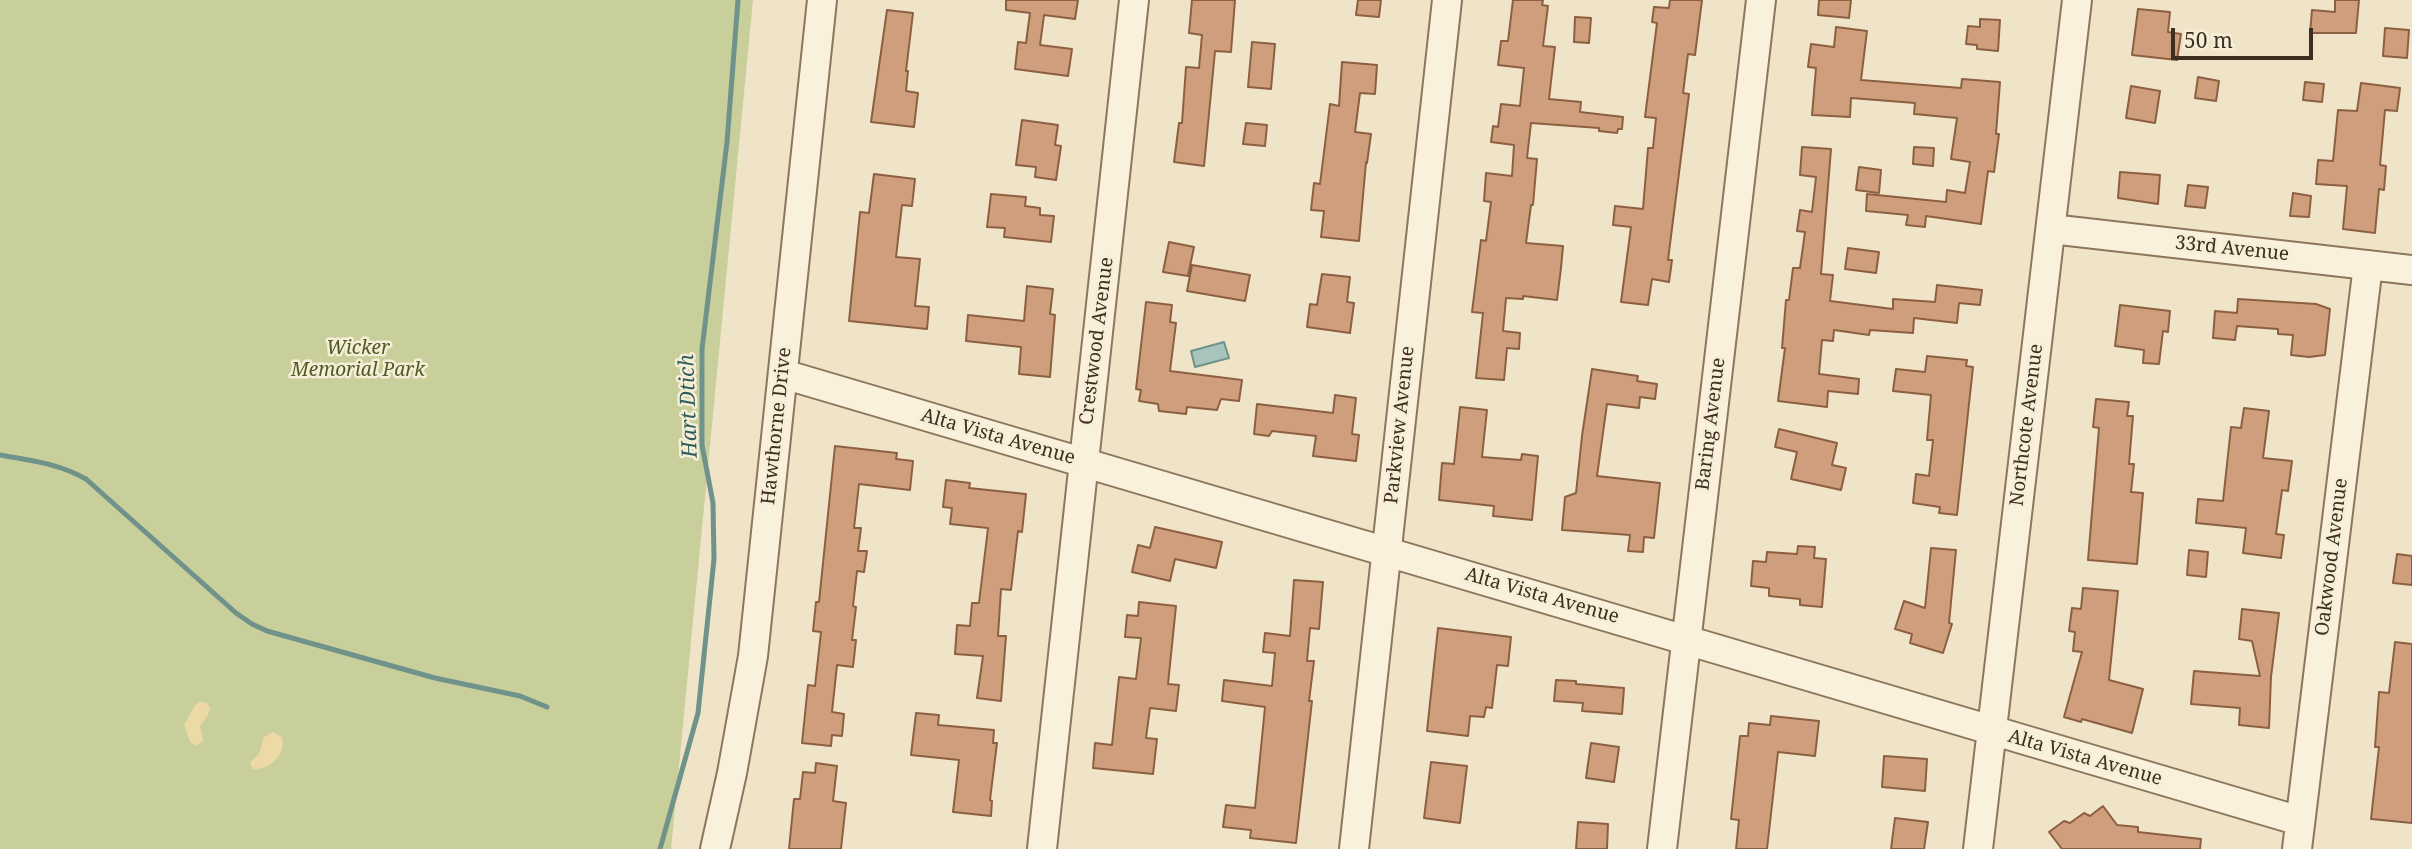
<!DOCTYPE html>
<html>
<head>
<meta charset="utf-8">
<style>
	body { margin:0 }
	#map { position:relative; width:2412px; height:849px; overflow:hidden; background:#f0e4c8; font-family:"Noto Serif",serif }
	canvas { display:block }
	.scale { position:absolute; left:2171px; top:28px; width:142px; height:32px; box-sizing:border-box; border:4px solid #3d2e20; border-top:0; padding-left:9px; font-size:21px; line-height:24px; white-space:nowrap; color:#3d2e20; -webkit-text-stroke:5px #f7eed8; paint-order:stroke }
</style>
</head>
<body>
<div id="map">
<canvas width="2412" height="849"></canvas>
<div class="scale">50 m</div>
</div>
<script>
const ctx = document.querySelector('canvas').getContext('2d');
ctx.lineJoin = 'round';
function fill(path, color) {
  ctx.fillStyle = color;
  ctx.fill(path, 'evenodd');
}
function strokePath(path, color, width, dash) {
  ctx.strokeStyle = color;
  ctx.lineWidth = width;
  ctx.lineCap = dash ? 'butt' : 'round';
  ctx.setLineDash(dash || []);
  ctx.stroke(path);
}
function write(font, color, halo, rows, align = 'center') {
  ctx.font = font + ' "Noto Serif",serif';
  ctx.lineWidth = 5;
  ctx.setLineDash([]);
  ctx.textBaseline = 'middle';
  ctx.strokeStyle = halo;
  ctx.fillStyle = color;
  for (const [text, x, y, turn = 0] of rows) {
    ctx.save();
    ctx.translate(x, y);
    ctx.rotate((+turn || 0) * Math.PI / 180);
    ctx.textAlign = isNaN(turn) ? turn : align;
    if (halo) ctx.strokeText(text, 0, 0);
    ctx.fillText(text, 0, 0);
    ctx.restore();
  }
}
fill(new Path2D(`
	M0 0H753L671 849H0Z`), '#c9cf9b');
fill(new Path2D(`
	M200 702 207 703 210 708 208 715 200 726 203 741 196 746 190 742 184 725 195 705Z
	M273 732 282 737C286 756 271 768 253 770L250 762 259 754 264 737Z`), '#ecd9a5');
const water = new Path2D(`
	M1224 342 1229 358 1195 367 1191 351Z`);
fill(water, '#a9c4bc');
strokePath(water, '#6f938a', 2);
strokePath(new Path2D(`
	M0 455C30 460 60 464 86 479L236 613 252 624 267 631 435 678 520 696 547 707
	M660 849 698 713 714 559 713 503 702 445V349L727 142 738 0`), '#6f938a', 5);
const building = new Path2D(`
	M1006 0H1078L1075 19 1044 15 1040 45 1072 49 1068 76 1015 69 1018 42 1026 43 1030 13 1006 10Z
	M1192 0H1235L1231 52 1215 51 1204 166 1174 162 1179 123H1182L1186 67 1199 68 1202 35 1189 33Z
	M1358 0H1381L1379 17 1356 15Z
	M1513 0H1543L1542 5 1548 6 1543 46 1555 47 1549 99 1581 102 1580 112 1623 117 1622 129H1618L1617 133 1599 131V128L1531 123 1527 158 1537 159 1533 205H1531L1526 243 1563 246 1561 268 1557 300 1523 296V299L1506 298 1503 331 1520 333 1519 349 1507 348 1504 380 1476 378 1483 313 1472 312 1481 240 1486 241 1491 202 1484 201 1486 173 1512 176 1514 145 1491 142 1493 126 1498 127 1501 104 1520 106 1524 68 1498 65 1501 41H1508Z
	M1670 0H1702L1695 55 1688 54 1683 93 1689 94 1668 260H1672L1669 282 1652 279 1648 305 1621 302 1631 227 1613 225 1615 206 1643 209 1648 148H1653L1656 118 1645 117 1657 23 1652 22 1654 7 1669 8Z
	M1819 0H1851L1849 18 1818 15Z
	M2335 0H2359L2356 33H2310L2312 10 2335 12Z
	M2138 9 2170 12 2168 32 2181 34 2177 60 2132 55Z
	M887 10 913 13 906 71H908L906 91 918 93 914 127 871 122Z
	M1575 17 1591 18 1589 43 1574 42Z
	M1980 19 2000 20 1998 51 1977 49V45L1966 44 1968 26 1980 27Z
	M1836 27 1867 31 1861 80 1961 88 1962 79 2000 82 1996 134H1999L1994 172 1988 171 1981 224 1926 216 1925 227 1906 225 1908 215 1866 211 1867 194 1946 202 1947 190 1965 193 1970 162 1951 159 1957 118 1914 114 1915 103 1851 98 1850 117 1812 115 1816 68 1808 67 1811 44 1834 47Z
	M2385 28 2409 30 2407 58 2383 56Z
	M1252 42 1275 44 1271 89 1248 87Z
	M1342 62 1377 65 1375 94 1360 93 1355 132 1371 134 1367 163 1366 162 1359 241 1321 237 1324 211 1311 210 1314 183 1320 184 1330 104 1339 106Z
	M2198 77 2219 81 2216 101 2195 98Z
	M2305 82 2324 84 2322 102 2303 100Z
	M2361 83 2400 88 2397 111 2385 110 2380 165 2386 166 2384 190 2379 189 2375 233 2343 229 2347 186 2316 184 2318 160 2333 161 2338 110 2357 111Z
	M2131 86 2160 91 2155 123 2126 118Z
	M1022 120 1058 125 1055 145 1061 146 1056 180 1035 177 1036 167 1016 165Z
	M1246 123 1267 125 1265 146 1243 144Z
	M1802 147 1831 149 1821 274 1833 275 1830 301 1893 309V299L1935 302 1937 285 1982 290 1980 305 1959 303 1957 323 1914 318 1913 333 1870 330 1869 335 1834 330 1833 341 1822 340 1819 374 1859 379 1858 394 1828 391 1827 407 1778 401 1785 348H1782L1786 300H1789L1793 268H1800L1805 232 1797 231 1800 210 1812 212 1816 177 1800 175Z
	M1914 147 1934 148 1933 166 1913 164Z
	M1859 167 1881 170 1879 193 1856 190Z
	M2120 172 2160 175 2158 204 2118 198Z
	M874 174 915 179 912 206 902 205 896 257 920 259 915 306 929 307 927 329 849 321 860 212 869 213Z
	M2188 185 2208 187 2205 208 2185 206Z
	M2293 193 2311 196 2309 217 2290 216Z
	M991 194 1026 197 1025 206 1040 208V215L1054 216 1051 242 1004 237 1005 228 987 227Z
	M1169 242 1194 247 1188 276 1163 272Z
	M1848 248 1879 252 1876 273 1845 269Z
	M1192 265 1250 275 1245 301 1187 291Z
	M1322 274 1350 277 1347 302 1354 303 1350 333 1307 327 1310 304 1317 305Z
	M1027 286 1053 289 1050 314 1055 315 1050 377 1019 374 1021 347 966 341 968 315 1024 321Z
	M2238 299 2316 304 2330 309 2325 355 2309 357 2291 355 2293 335 2278 334V329L2237 326 2235 340 2213 338 2215 311 2237 313Z
	M1146 302 1172 305 1170 322 1176 323 1170 371 1242 380 1239 401 1221 399 1217 410 1187 407 1186 414 1159 411 1158 404 1139 401 1141 390 1136 389Z
	M2120 305 2170 311 2168 332 2163 331 2159 364 2143 363 2144 350 2115 346Z
	M1927 356 1967 360 1966 366 1973 367 1957 515 1939 513 1940 507 1913 503 1916 474 1929 476 1933 440H1927L1931 395 1893 391 1896 369 1925 372Z
	M1592 369 1638 376 1637 381 1657 384 1655 399 1640 397 1639 408 1607 404 1597 476 1660 483 1654 538 1644 537 1643 552 1628 551 1630 535 1562 530 1565 497 1576 493 1582 436Z
	M1335 395 1356 398 1352 434 1359 435 1356 461 1313 456 1316 436 1272 431 1269 436 1254 434 1257 404 1333 413Z
	M2096 399 2129 402 2127 416H2133L2129 464H2134L2131 492 2143 493 2137 564 2088 560 2099 428 2093 427Z
	M1460 407 1487 410 1482 457 1521 460 1522 454 1538 456 1532 520 1493 516 1494 506 1439 500 1442 463 1454 464Z
	M2244 408 2269 411 2263 458 2292 461 2288 491 2282 490 2276 534 2284 535 2281 558 2243 553 2246 528 2196 523 2198 499 2223 501 2231 427 2241 428Z
	M1779 429 1837 443 1832 465 1846 468 1841 490 1791 479 1797 452 1775 447Z
	M835 446 897 453 896 459 913 461 910 490 859 484 854 528H861L858 551H867L864 572 857 571 853 606 856 607 852 640H856L853 667 837 665 832 712 844 714 842 736 832 735 831 746 802 743 808 685 815 686 821 632 813 631 816 602H819Z
	M946 480 970 483 969 488 1026 494 1022 532 1018 531 1011 590 1001 589 998 636H1006L1001 701 977 698 983 656 955 654 957 625 970 626 972 603H979L988 528 950 524 952 508 943 507Z
	M1155 527 1222 542 1216 568 1175 559 1170 581 1132 572 1138 545 1150 548Z
	M1798 546 1815 547 1814 558 1826 559 1822 607 1800 605V599L1769 596V588L1751 586 1753 561 1766 562 1767 552 1797 554Z
	M1931 548 1956 550 1949 623 1952 624 1943 653 1910 643 1912 634 1895 629 1904 601 1925 608Z
	M2189 550 2208 552 2206 577 2187 575Z
	M2397 554 2412 556V585L2393 583Z
	M1294 580 1323 582 1319 629 1310 628 1307 661H1314L1309 701H1312L1296 843 1250 838 1251 830 1223 827 1226 805 1255 808 1265 707 1222 701 1224 680 1272 686 1275 653 1263 652 1265 633 1290 636Z
	M2083 588 2118 591 2109 680 2143 689 2132 733 2082 719 2081 722 2064 717 2082 652 2073 651 2075 632 2069 631 2072 608 2081 609Z
	M1139 602 1176 606 1168 684 1179 685 1176 711 1150 708 1146 738 1157 739 1153 774 1093 768 1095 743 1112 745 1119 677 1136 679 1141 638 1125 637 1127 615 1138 616Z
	M2242 609 2279 613 2271 677 2269 728 2239 725 2240 708 2191 704 2194 671 2260 676 2252 641 2239 639Z
	M1438 628 1511 637 1508 666 1497 665 1492 708 1486 707 1484 717 1470 716 1468 736 1427 731Z
	M2395 642 2412 644V823L2371 819 2379 747H2375L2379 692 2389 693Z
	M1556 680 1576 681V684L1624 688 1622 714 1582 711 1583 703 1554 701Z
	M916 713 939 715 938 725 994 730 993 743H997L990 800 992 801 991 816 953 812 959 760 911 755Z
	M1771 716 1819 721 1815 756 1778 752 1767 849H1736L1739 820 1731 819 1740 736H1748L1749 723 1770 725Z
	M1591 743 1619 747 1614 782 1586 778Z
	M1884 756 1927 759 1925 791 1882 787Z
	M1431 762 1467 766 1460 823 1424 818Z
	M816 763 837 766 833 801 846 803 841 849H789L794 799H800L803 772 815 773Z
	M2103 806 2117 825 2138 827V832L2201 839 2200 849H2062L2049 832 2064 821 2070 823 2084 813 2090 816Z
	M1895 818 1928 822 1924 849H1891Z
	M1578 822 1608 824 1607 849H1576Z`);
fill(building, '#cf9f7d');
strokePath(building, '#8d5f41', 2);
const minor = new Path2D(`
	M2051 229 2412 270
	M783 374 2300 821
	M715 849 732 773 753 656 822 0
	M1042 849 1134 0
	M1354 849 1447 0
	M1662 849 1761 0
	M1978 849 2077 0
	M2297 849 2368 265`);
strokePath(minor, '#8d765c', 32);
strokePath(minor, '#faf1dc', 28);
write('19px', '#3d2e20', '#f7eed8', [
	["33rd Avenue",2232,249,6],
	["Crestwood Avenue",1097,341,-83],
	["Baring Avenue",1711,424,-83],
	["Parkview Avenue",1400,425,-84],
	["Northcote Avenue",2027,425,-83],
	["Hawthorne Drive",777,426,-84],
	["Alta Vista Avenue",998,437,16],
	["Oakwood Avenue",2332,557,-83],
	["Alta Vista Avenue",1542,596,16],
	["Alta Vista Avenue",2085,758,16]
]);
write('italic 19px', '#4d5a26', '#f7eed8', [
	["Wicker",358,349],
	["Memorial Park",358,371]
]);
write('italic 21px', '#2f5d5a', '#f7eed8', [
	["Hart Dtich",689,406,-92]
]);
</script>
</body>
</html>
